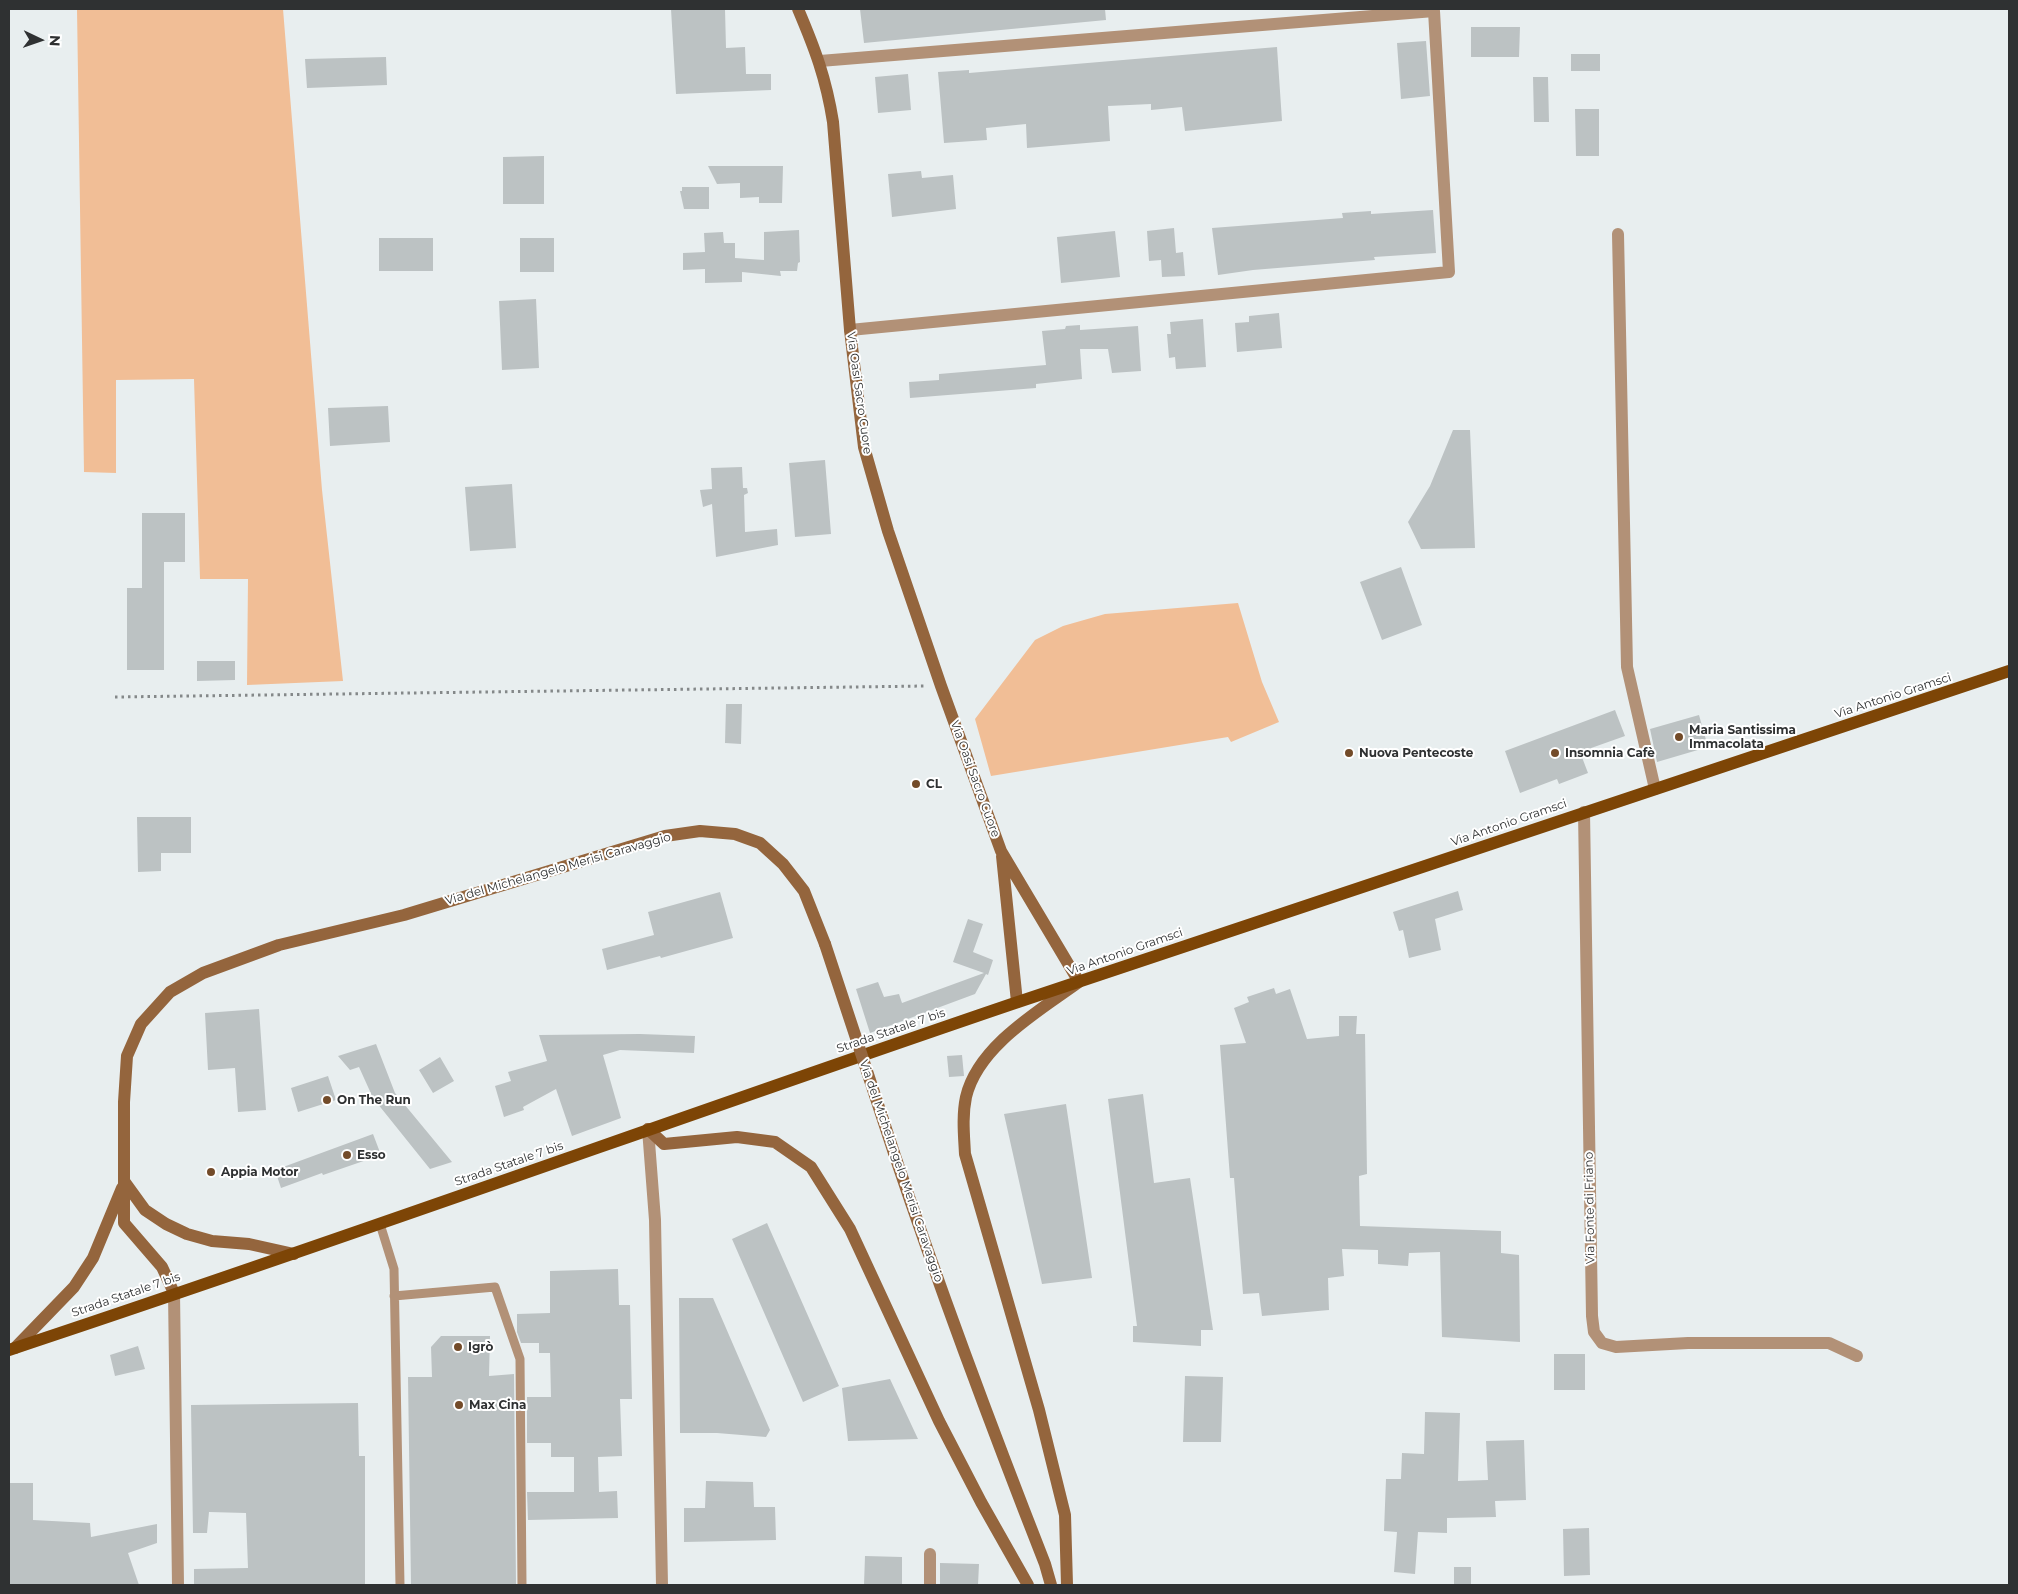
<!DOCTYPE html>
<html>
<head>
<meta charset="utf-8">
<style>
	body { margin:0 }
	#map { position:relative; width:2018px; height:1594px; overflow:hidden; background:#e8eeef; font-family:Montserrat,sans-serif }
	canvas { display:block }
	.frame { position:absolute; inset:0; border:10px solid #2f3132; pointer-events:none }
	.north { position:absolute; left:15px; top:15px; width:50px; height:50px; -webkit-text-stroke:4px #fff; paint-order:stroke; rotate:93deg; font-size:14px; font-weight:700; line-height:20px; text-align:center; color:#2f3132 }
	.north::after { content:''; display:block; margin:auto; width:18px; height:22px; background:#2f3132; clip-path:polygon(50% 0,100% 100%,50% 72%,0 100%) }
</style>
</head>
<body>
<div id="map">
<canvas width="2018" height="1594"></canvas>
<div class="frame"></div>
<div class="north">N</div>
</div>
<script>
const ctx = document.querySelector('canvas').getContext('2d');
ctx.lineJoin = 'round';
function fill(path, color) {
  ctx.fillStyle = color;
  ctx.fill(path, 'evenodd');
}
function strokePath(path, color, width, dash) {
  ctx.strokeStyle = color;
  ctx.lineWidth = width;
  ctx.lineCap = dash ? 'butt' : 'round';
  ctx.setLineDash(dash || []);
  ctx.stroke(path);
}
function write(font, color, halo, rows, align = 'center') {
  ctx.font = font + ' Montserrat,sans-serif';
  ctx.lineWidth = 4;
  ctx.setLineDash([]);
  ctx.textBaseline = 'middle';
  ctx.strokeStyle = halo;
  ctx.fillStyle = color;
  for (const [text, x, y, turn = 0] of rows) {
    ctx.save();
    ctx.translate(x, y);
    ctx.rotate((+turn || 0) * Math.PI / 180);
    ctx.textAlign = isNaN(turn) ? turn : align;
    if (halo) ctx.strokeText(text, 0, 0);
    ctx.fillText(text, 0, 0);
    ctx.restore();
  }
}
fill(new Path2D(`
	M77 9H283L322 490 343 681 247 685 248 579H200L194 379 116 380V473L84 472Z
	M1238 603 1262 682 1279 722 1231 742 1228 737 991 776 975 719 1035 640 1063 626 1105 614Z`), '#f1be96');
fill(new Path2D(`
	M671 9H725L726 48 745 47 746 74H771V90L676 94Z
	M860 9H1105L1106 20 864 43Z
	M1471 27H1520L1519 57H1471Z
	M1426 41 1430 96 1401 99 1397 43Z
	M1277 47 1282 121 1185 131 1182 107 1151 110V104L1108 106 1110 141 1027 148 1026 124 986 128 987 140 944 143 938 72 969 70V73Z
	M1571 54H1600V71H1571Z
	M386 57 387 85 307 88 305 59Z
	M908 74 911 110 878 113 875 77Z
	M1533 77H1548L1549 122H1534Z
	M1575 109H1599V156H1576Z
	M544 156V204H503V157Z
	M708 166H783L782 203H759V197L740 198V183L717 184Z
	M921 171 922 178 953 175 956 209 892 217 888 174Z
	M682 187H709V209H684L680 191H682Z
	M1433 210 1436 253 1374 257 1375 260 1253 270 1218 275 1212 228 1343 218 1342 213 1371 211V214Z
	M1174 228 1176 253 1183 252 1185 276 1162 277 1161 260 1149 261 1147 231Z
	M799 230 800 262 798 263 797 271H780L781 276 742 272V282L705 283V269L683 270V253L705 252 704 233 723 232 724 243H735V258L764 260V232Z
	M1115 231 1120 277 1061 283 1057 237Z
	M379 238H433V271H379Z
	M520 238H554V272H520Z
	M536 299 539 368 502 370 499 301Z
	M1279 313 1282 348 1237 352 1235 323 1249 322V316Z
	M1203 319 1206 367 1176 369 1175 357 1169 358 1167 334H1171L1170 322Z
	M1080 325V330L1138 326 1141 371 1112 373 1108 349H1080L1082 379 1036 384V388L910 398 909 382 939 380V374L1046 365 1042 331 1065 329 1066 326Z
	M388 406 390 442 330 446 328 408Z
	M1453 430H1470L1475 548 1421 549 1408 522 1430 486Z
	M825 460 831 534 795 537 789 463Z
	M742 467 743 488H747L748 493 744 495 745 532 777 529 778 545 716 557 712 504 703 507 700 490 712 489 711 468Z
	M512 484 516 548 470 551 465 487Z
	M142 513H185V562H164V670H127V588H142Z
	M1401 567 1422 625 1382 640 1360 582Z
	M197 661H235V680L197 681Z
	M726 704H742L741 744 725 743Z
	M1615 710 1625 736 1580 752 1588 773 1559 784 1557 779 1520 793 1505 751Z
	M1699 715 1708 747 1657 762 1650 729Z
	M137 817H191V853H161V871L138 872Z
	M1458 891 1463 910 1435 919 1441 950 1409 958 1403 930 1399 931 1393 912Z
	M720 892 733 938 661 958 660 956 607 970 602 949 654 935 648 912Z
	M968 919 983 924 973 952 993 960 988 975 986 974 975 994 870 1033 856 989 878 982 884 997 899 994 902 1003 984 973 953 962Z
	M1274 988 1276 994 1290 989 1307 1039 1339 1036V1016H1357L1356 1034H1365L1367 1174 1359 1176 1360 1226 1501 1231V1253L1519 1255 1520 1342 1442 1337 1440 1252 1409 1253 1408 1266 1378 1264V1250L1342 1249 1344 1276 1328 1278 1329 1310 1262 1316 1259 1293 1243 1294 1234 1178H1230L1220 1045 1246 1043 1234 1008 1249 1002 1247 997Z
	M259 1009 266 1110 238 1112 235 1068 208 1070 205 1013Z
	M640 1034 695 1036 694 1053 620 1050 603 1055 621 1118 572 1136 556 1089 523 1107 524 1110 504 1117 495 1086 511 1081 508 1072 547 1061 539 1035Z
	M376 1044 395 1093 452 1162 430 1169 373 1098 359 1067 350 1070 338 1056Z
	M962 1055 964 1076 949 1077 947 1056Z
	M440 1057 454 1081 433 1093 419 1070Z
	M328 1076 336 1100 298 1112 291 1088Z
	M1143 1094 1154 1183 1190 1178 1213 1330H1201V1346L1133 1342V1326H1137L1108 1099Z
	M1066 1104 1092 1278 1042 1284 1004 1114Z
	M373 1134 381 1155 323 1175 322 1173 281 1188 275 1170Z
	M767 1223 839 1386 803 1402 732 1239Z
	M618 1269 619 1305H630L632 1399H620L622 1456 598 1457 599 1492 617 1491 618 1518 528 1520 527 1492H574V1457H551V1443H527V1397H551L550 1353H539V1343H521L517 1332V1314L550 1313V1271Z
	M679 1298H713L770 1430 766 1437 717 1433H680Z
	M441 1336H490L489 1376 514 1374 516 1585H411L408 1377H432L431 1347Z
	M138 1346 145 1369 115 1376 110 1355Z
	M1554 1354H1585V1390H1554Z
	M1185 1376 1223 1377 1221 1442H1183Z
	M890 1379 918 1439 848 1441 842 1388Z
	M358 1403 359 1456H365V1585H194V1569L248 1568 246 1513 209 1512 207 1533H193L191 1405Z
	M1425 1412 1460 1413 1458 1481 1488 1480 1486 1441 1524 1440 1526 1500 1495 1501 1496 1517 1447 1518V1533L1418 1532 1415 1574 1394 1572 1397 1532 1384 1531 1386 1479H1401L1402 1453 1424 1454Z
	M706 1481 753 1482 754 1507H775L776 1540 684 1542V1508H705Z
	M9 1483H33V1520L90 1523 91 1537 157 1524V1543L128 1553 139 1585H9Z
	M1589 1528 1590 1575 1564 1576 1563 1529Z
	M865 1556 902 1557V1585H864Z
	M940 1563 979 1564 978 1585H940Z
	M1454 1567H1471V1584H1454Z`), '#bcc2c3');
strokePath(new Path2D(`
	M115 697 926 686`), '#848889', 3, [2.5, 4]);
strokePath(new Path2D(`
	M380 1224 394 1269 400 1585
	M394 1296 495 1287 520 1359 522 1585`), '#b29177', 9);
strokePath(new Path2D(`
	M820 61 1434 11 1449 272 850 330
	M1618 234 1627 667 1655 789
	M1584 812 1592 1316 1594 1332 1602 1343 1616 1347 1688 1343H1829L1857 1356
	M648 1129 655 1220 662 1585
	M174 1293 178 1585
	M930 1554V1585`), '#b29177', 12);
strokePath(new Path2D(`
	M798 9C815 49 826 78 833 122L850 330 864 447 888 531 941 686 1001 851 1079 982C1039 1011 978 1046 966 1097 962 1116 964 1135 965 1154L1039 1410 1065 1515 1067 1585
	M1002 856 1017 1002
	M648 1129 664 1144 737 1137 775 1142 811 1167 850 1229 939 1421 981 1502 1028 1585
	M894 1153C941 1292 992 1429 1045 1564L1051 1585
	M124 1181 145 1210 166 1224 187 1234 212 1241 249 1244 294 1254
	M174 1293 162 1267 124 1223V1102L127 1056 141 1024 170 992 203 973 279 945 404 915 665 836 700 831 735 834 760 843 783 864 804 891 825 944
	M15 1348 74 1287 93 1258 122 1188`), '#94653d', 12);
strokePath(new Path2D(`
	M9 1350C345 1239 677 1118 1012 1004 1344 891 1677 782 2009 671`), '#7d4506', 12);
strokePath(new Path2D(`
	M825 944 894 1153`), '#94653d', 12);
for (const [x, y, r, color] of [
	[1679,737,5,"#734b29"],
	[1349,753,5,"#734b29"],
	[1555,753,5,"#734b29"],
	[916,784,5,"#734b29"],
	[327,1100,5,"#734b29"],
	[347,1155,5,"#734b29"],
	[211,1172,5,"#734b29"],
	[458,1347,5,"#734b29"],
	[459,1405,5,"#734b29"]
]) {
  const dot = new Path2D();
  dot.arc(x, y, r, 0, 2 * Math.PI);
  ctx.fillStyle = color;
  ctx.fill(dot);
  strokePath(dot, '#fff', 2);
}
write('12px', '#2f3132', '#fff', [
	["Via Oasi Sacro Cuore",859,393,82],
	["Via Antonio Gramsci",1893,696,-18],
	["Via Oasi Sacro Cuore",975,779,70],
	["Via Antonio Gramsci",1509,823,-19],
	["Via del Michelangelo Merisi Caravaggio",558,869,-16],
	["Via Antonio Gramsci",1125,952,-19],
	["Strada Statale 7 bis",891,1031,-19],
	["Strada Statale 7 bis",509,1164,-19],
	["Via del Michelangelo Merisi Caravaggio",901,1171,71],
	["Via Fonte di Friano",1590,1208,-91],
	["Strada Statale 7 bis",126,1295,-19]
]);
write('bold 12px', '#2f3132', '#fff', [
	["Maria Santissima",1689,730],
	["Immacolata",1689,744],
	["Nuova Pentecoste",1359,753],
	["Insomnia Cafè",1565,753],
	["CL",926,784],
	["On The Run",337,1100],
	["Esso",357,1155],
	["Appia Motor",221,1172],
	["Igrò",468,1347],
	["Max Cina",469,1405]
], 'left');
</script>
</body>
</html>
